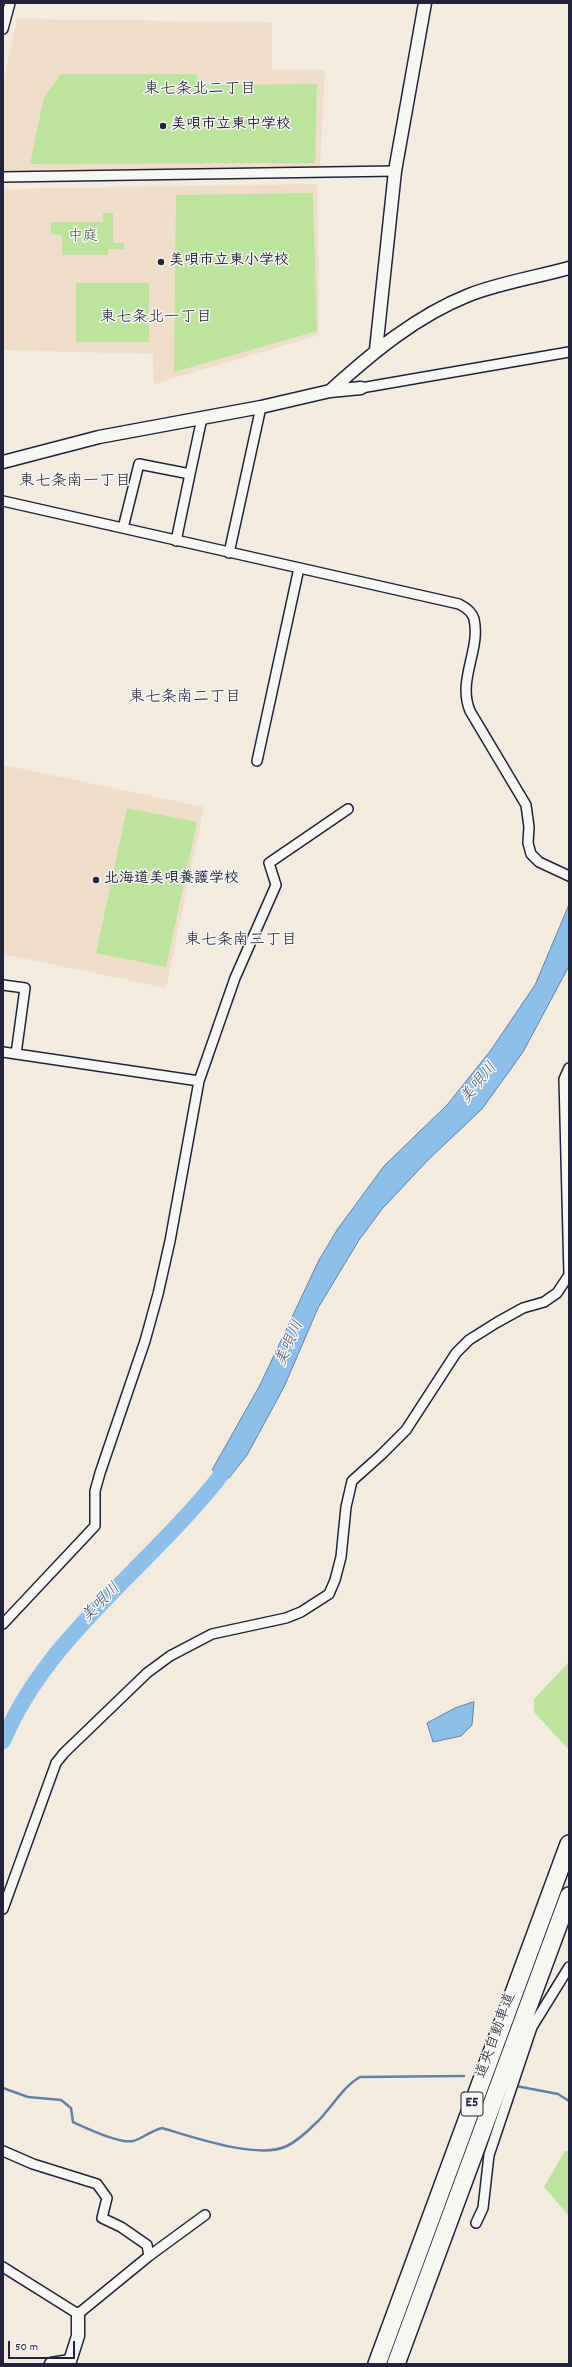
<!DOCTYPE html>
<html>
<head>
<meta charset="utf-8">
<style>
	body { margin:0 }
	#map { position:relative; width:572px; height:2367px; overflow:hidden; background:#f3ebdf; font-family:Dekko,sans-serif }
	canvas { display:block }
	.frame { position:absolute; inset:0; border:4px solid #22223b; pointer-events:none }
	.scale { position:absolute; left:8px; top:2341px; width:67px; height:18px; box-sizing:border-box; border:2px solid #22223b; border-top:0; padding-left:5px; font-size:12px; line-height:14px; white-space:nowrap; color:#22223b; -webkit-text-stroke:3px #f6f6f2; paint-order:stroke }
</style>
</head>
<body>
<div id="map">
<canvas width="572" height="2367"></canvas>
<div class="frame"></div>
<div class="scale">50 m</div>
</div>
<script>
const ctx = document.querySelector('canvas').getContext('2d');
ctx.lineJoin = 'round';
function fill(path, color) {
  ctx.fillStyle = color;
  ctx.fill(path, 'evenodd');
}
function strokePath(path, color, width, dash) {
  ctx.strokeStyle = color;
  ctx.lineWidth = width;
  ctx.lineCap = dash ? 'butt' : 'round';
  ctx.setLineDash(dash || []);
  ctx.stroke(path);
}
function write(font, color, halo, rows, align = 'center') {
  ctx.font = font + ' Dekko,"Klee One",sans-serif';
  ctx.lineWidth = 3;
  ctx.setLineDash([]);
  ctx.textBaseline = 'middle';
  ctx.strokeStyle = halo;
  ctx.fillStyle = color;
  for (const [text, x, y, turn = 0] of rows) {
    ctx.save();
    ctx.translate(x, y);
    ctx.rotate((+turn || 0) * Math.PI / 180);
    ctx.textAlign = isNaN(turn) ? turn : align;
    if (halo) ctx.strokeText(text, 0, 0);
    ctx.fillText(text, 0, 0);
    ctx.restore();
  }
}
fill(new Path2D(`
	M17 19 272 22V69L325 70 320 168 3 172V84Z
	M317 184 319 335 154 384 153 354 3 350V189Z
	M3 765 204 807 166 988 3 954Z`), '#efdec9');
fill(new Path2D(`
	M61 74H197V85L317 84 315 163 30 164 44 97Z
	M313 193 317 331 174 372 176 195Z
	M103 213H113V243H124V249H108V255H62V235L51 234V222H103Z
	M76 283H149V342H76Z
	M127 808 197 822 166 967 96 953Z
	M569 1662V1750L534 1712V1699Z
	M565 2151H569V2216L544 2187Z`), '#bde49f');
const water = new Path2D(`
	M569 905V966L523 1052 482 1109 429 1159 382 1209 359 1240 318 1308 284 1387 247 1455 229 1478 212 1470 260 1385 319 1260 337 1230 384 1166 447 1105 491 1050 535 985Z
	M474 1702 472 1725 461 1736 433 1742 427 1723 455 1708Z`);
fill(water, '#8dbfe9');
strokePath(water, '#6280a3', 1);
strokePath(new Path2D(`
	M516 2086 558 2094 569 2101
	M3 2088 28 2097 61 2100 71 2108 73 2122C86 2128 119 2144 133 2141 142 2139 150 2131 162 2128 193 2137 258 2160 287 2146 297 2141 308 2131 316 2123 331 2109 342 2087 360 2077L464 2076`), '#6280a3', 2.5);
strokePath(new Path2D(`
	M3 1741C39 1655 114 1593 175 1528 196 1506 217 1483 233 1458`), '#8dbfe9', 16);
const minor = new Path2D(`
	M3 29 10 3
	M3 177 395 171
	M361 388 569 352
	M190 474 202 418
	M3 501 459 604C465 607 472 611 474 619 481 650 457 680 470 711L526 805 529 827 528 843 531 854 539 862 569 876
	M123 528 139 464 190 474 176 541
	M229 553 261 407
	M257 761 299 568
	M3 985 25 988 16 1054
	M3 1052 199 1081
	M3 1624 95 1526V1491L100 1473 145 1341 158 1294 170 1241 199 1081 235 978 276 885 269 863 348 809
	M3 1909 56 1763 64 1753 147 1673 170 1656 212 1634 286 1618 301 1612 329 1594 335 1580 341 1557 346 1507 352 1481 381 1455 406 1430 456 1353 469 1340 496 1323 523 1308 544 1302 557 1293 569 1275 564 1079 569 1068
	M3 2151 33 2164 97 2184 107 2198 102 2218 121 2227 147 2245 149 2256
	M476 2223 483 2208 489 2155 532 2027 569 1967
	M3 2267 78 2314 149 2256 205 2215`);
const tertiary = new Path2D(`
	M376 350 395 171 425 3
	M330 391C372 353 416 316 469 295 499 283 537 277 569 268
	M3 462 99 437 261 407 330 391 361 388
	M51 2364 70 2361 78 2336V2314`);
const motorway = new Path2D(`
	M377 2364 569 1844
	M396 2364 569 1896`);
strokePath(minor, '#22223b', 12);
strokePath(tertiary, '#22223b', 15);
strokePath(motorway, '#22223b', 20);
strokePath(minor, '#f6f6f2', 9);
strokePath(tertiary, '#f6f6f2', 12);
strokePath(motorway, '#f6f6f2', 17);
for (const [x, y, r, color] of [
	[163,126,4,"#22223b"],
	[161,262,4,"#22223b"],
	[96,880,4,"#22223b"]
]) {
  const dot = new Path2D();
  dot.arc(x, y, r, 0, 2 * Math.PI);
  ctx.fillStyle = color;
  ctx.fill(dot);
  strokePath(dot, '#f6f6f2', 1.5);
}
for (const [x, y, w] of [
	[472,2104,22]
]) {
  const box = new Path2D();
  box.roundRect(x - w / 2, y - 12, w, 24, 3);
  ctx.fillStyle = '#f6f6f2';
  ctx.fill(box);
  strokePath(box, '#22223b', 1);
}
write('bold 14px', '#22223b', null, [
	["E5",472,2104]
]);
write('bold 15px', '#22223b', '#f6f6f2', [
	["美唄市立東中学校",171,126],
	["美唄市立東小学校",169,262],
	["北海道美唄養護学校",104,880]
], 'left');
write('15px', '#495254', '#f6f6f2', [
	["中庭",83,238]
]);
write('15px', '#22223b', '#f6f6f2', [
	["道央自動車道",497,2036,-70]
]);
write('16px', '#22223b', '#f6f6f2', [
	["東七条北二丁目",200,91],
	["東七条北一丁目",156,319],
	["東七条南一丁目",75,483],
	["東七条南二丁目",185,699],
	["東七条南三丁目",241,942]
]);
write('italic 16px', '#475978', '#f6f6f2', [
	["美唄川",480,1084,-51],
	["美唄川",291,1344,-66],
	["美唄川",102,1604,-46]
]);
</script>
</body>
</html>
